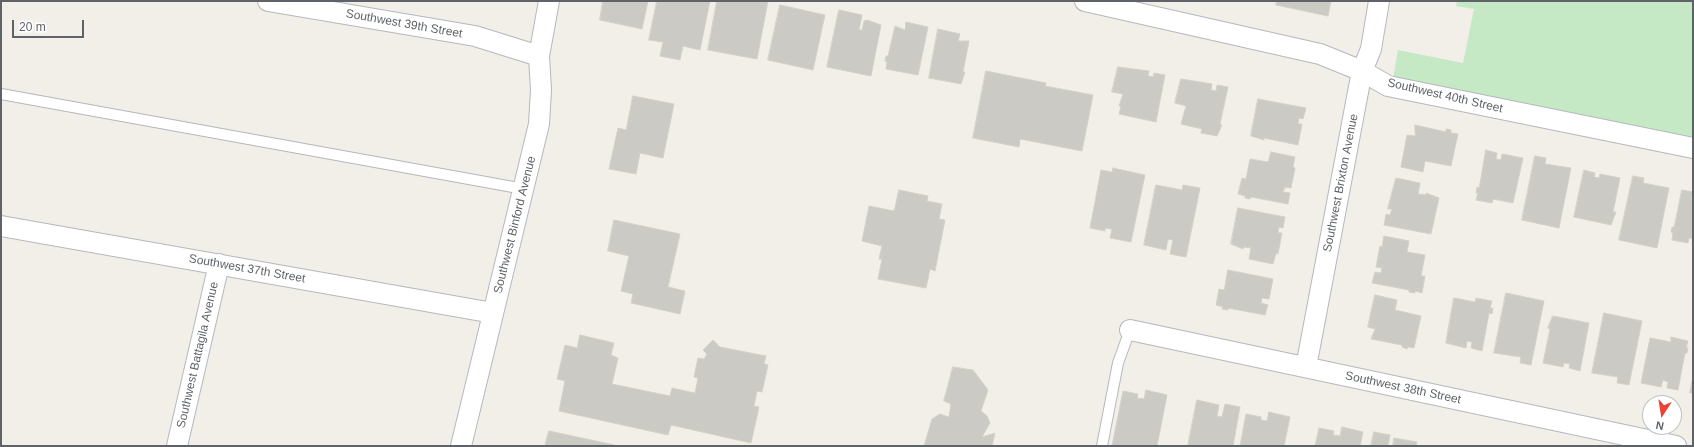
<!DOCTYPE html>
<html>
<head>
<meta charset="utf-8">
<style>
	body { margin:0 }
	#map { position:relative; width:1694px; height:447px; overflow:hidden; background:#f1efe8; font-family:Arial,sans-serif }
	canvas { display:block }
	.frame { position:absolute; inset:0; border:2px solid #5f6368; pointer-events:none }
	.north { position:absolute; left:1642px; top:395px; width:40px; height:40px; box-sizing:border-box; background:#fff; border:1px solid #bfc1c3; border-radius:50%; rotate:192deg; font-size:11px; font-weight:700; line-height:16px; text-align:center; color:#5f6368 }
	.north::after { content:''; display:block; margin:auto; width:14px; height:18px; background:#ea4335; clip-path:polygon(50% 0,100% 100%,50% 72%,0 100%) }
	.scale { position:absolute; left:12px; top:20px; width:72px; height:18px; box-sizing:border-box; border:2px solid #5f6368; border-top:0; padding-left:5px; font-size:12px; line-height:14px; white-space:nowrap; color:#5f6368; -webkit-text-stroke:3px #fff; paint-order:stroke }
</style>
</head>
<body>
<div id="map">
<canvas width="1694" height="447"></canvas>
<div class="frame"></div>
<div class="north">N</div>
<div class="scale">20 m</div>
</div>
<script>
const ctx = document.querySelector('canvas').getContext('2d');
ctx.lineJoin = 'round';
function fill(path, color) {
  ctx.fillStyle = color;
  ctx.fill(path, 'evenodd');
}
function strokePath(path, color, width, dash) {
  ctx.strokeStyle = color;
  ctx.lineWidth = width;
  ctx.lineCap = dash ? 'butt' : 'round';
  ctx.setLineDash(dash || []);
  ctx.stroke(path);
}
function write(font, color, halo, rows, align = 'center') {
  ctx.font = font + ' Arial,sans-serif';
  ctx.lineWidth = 4;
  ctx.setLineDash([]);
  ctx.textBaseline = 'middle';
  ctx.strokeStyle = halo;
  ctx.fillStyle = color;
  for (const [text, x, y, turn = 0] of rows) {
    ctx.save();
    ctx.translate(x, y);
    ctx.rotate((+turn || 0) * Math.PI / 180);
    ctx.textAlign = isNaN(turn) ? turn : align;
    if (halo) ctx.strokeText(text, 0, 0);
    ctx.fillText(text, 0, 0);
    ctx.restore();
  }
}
fill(new Path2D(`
	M1457 1H1693V138L1393 79 1398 50 1463 63 1474 9 1456 6Z`), '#c5e8c5');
const building = new Path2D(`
	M603 1H648L642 29 600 20Z
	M657 1H710L700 50 683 46 680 60 660 56 663 42 649 40Z
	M717 1H768L757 59 708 50Z
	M1277 1H1331L1328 16 1276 5Z
	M780 5 825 15 813 70 768 60Z
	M839 10 862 15 859 30H862L864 21 867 20 881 25 871 76 827 67Z
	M906 22 928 27 918 75 886 69 887 62 885 61 886 56H888L895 26 905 30Z
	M938 29 960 34 958 41H969L963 72H965L961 84 929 78Z
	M1118 67 1149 71 1148 76 1153 77 1154 73 1165 75 1156 122 1119 114 1121 106H1119L1123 94 1112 92Z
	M986 71 1046 83 1045 86 1093 95 1082 151 1020 139 1019 147 973 138Z
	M1181 79 1212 84 1211 90 1216 91 1217 85 1228 87 1220 124 1222 125 1217 136 1201 133 1202 129 1181 124 1186 106 1175 103Z
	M633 96 674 104 663 158 640 153 636 174 609 169 618 128 626 130Z
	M1258 99 1306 108 1303 119 1299 118 1298 124H1302L1298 145 1264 138V140L1251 136Z
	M1415 125 1446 132V129L1451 130V133L1458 134 1451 166 1425 161 1423 172 1401 167 1407 135 1415 136Z
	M1486 150 1497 153 1496 159 1501 160 1502 154 1523 158 1513 203 1493 199 1492 203 1476 200 1478 193H1476L1477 187 1479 188Z
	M1271 152 1295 157 1293 167 1295 168 1291 188 1285 187 1283 192 1290 193 1288 204 1251 197 1250 199 1245 198V196L1238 194 1242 178 1246 179 1250 159 1268 162Z
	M1535 156 1546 158 1545 164 1571 168 1559 228 1522 220Z
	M1113 168 1145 175 1131 242 1110 238 1112 229 1105 228V231L1090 228 1101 170 1112 172Z
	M1584 170 1595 173 1594 177 1599 178 1600 174 1620 178 1613 212H1616L1611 225 1574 217Z
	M1633 176 1644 178 1643 183 1669 188 1657 248 1619 240Z
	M1396 178 1420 183 1418 194 1426 195V193L1439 198 1431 234 1384 225 1386 214 1390 215 1392 209H1388Z
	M1156 185 1182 190 1183 185 1200 188 1186 257 1170 254 1173 240 1168 239 1166 250 1144 245Z
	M899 190 928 196 927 201 942 204 939 219 945 220 935 271 930 269 926 288 878 279 882 259H879L882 246 862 241 869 206 894 211Z
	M1682 190 1693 192 1691 199H1693V239L1689 238 1688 243 1672 240 1673 233 1671 232 1672 227H1674Z
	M1238 208 1285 217 1283 228 1279 227 1278 233H1282L1278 254 1276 253 1273 264 1249 259 1251 248 1244 247 1243 249 1231 244Z
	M614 220 680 234 668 287 685 291 680 314 631 303 633 294 621 291 629 256 608 251Z
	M1384 236 1409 241 1407 252 1425 255 1421 276H1425L1422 293 1415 291V293L1409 292V290L1372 283 1375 272 1381 273 1382 268 1376 267 1380 246 1382 247Z
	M1228 270 1273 279 1269 299 1262 298 1261 303 1268 305 1265 315 1228 308V310L1222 309 1223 307 1216 305 1219 289 1224 290Z
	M1506 293 1544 301 1531 365 1520 363 1521 357 1494 353Z
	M1375 295 1397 300 1395 310 1421 316 1414 348 1408 347 1407 349 1402 347V345L1371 339 1375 329 1368 327Z
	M1454 298 1475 302 1476 298 1492 301 1490 308H1493L1492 314 1489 313 1482 351 1471 348 1472 342 1467 341 1466 348 1446 343Z
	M1604 313 1642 321 1629 385 1617 383 1618 377 1592 373Z
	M1553 316 1589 323 1580 371 1569 368 1570 364 1564 363 1563 367 1543 363 1550 329 1548 328Z
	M580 335 614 343 611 355 618 358 612 384 670 396 672 388 695 393 698 378 694 377 698 358 704 359 707 354 703 350 713 340 720 347 766 356 764 364 768 365 762 392 757 391 754 406 759 407 751 443 671 425 668 435 559 411 565 381 557 379 565 345 577 348Z
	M1671 337 1688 341 1686 348H1688L1687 353H1685L1678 390 1667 388 1668 382 1663 380 1661 387 1641 383 1650 338 1671 342Z
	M953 367 973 370 988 390 981 411 987 416 990 423 982 437 995 433 992 446H924L932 419 940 414 949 417 951 404 944 401Z
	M1693 377V393H1690Z
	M1146 390 1167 395 1157 446H1112L1123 391 1138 394 1137 398 1144 399Z
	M1197 400 1219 405 1217 416 1222 417 1225 404 1240 407 1233 446H1188Z
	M1269 412 1290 417 1284 446H1240L1246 414 1261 417V420L1267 421Z
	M1342 427 1363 432 1360 446H1315L1319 428 1334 431 1333 435 1340 436Z
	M549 431 619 446H545Z
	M1374 432 1390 435 1388 446H1371Z
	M1394 438 1417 442 1416 446H1393Z`);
fill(building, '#cccac5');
strokePath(building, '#d6d1c6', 1);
const service = new Path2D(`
	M1 94 524 189
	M1102 446 1118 363 1130 330`);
const minor = new Path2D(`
	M268 1 475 36 539 56
	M1085 1 1320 54 1362 71 1388 86 1693 148
	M1 226 493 313
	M1130 330 1676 446
	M1306 367 1362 71 1371 49 1379 1
	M177 446 219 264
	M461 446 539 124 541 90 539 56 549 1`);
strokePath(service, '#b5b8bc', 12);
strokePath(minor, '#b5b8bc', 22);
strokePath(service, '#fff', 10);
strokePath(minor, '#fff', 20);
write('12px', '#5f6368', '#fff', [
	["Southwest 39th Street",404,24,10],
	["Southwest 40th Street",1445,96,13],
	["Southwest Brixton Avenue",1341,183,-79],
	["Southwest Binford Avenue",515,225,-76],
	["Southwest 37th Street",247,269,10],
	["Southwest Battagila Avenue",198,355,-77],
	["Southwest 38th Street",1403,388,12]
]);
</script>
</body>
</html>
